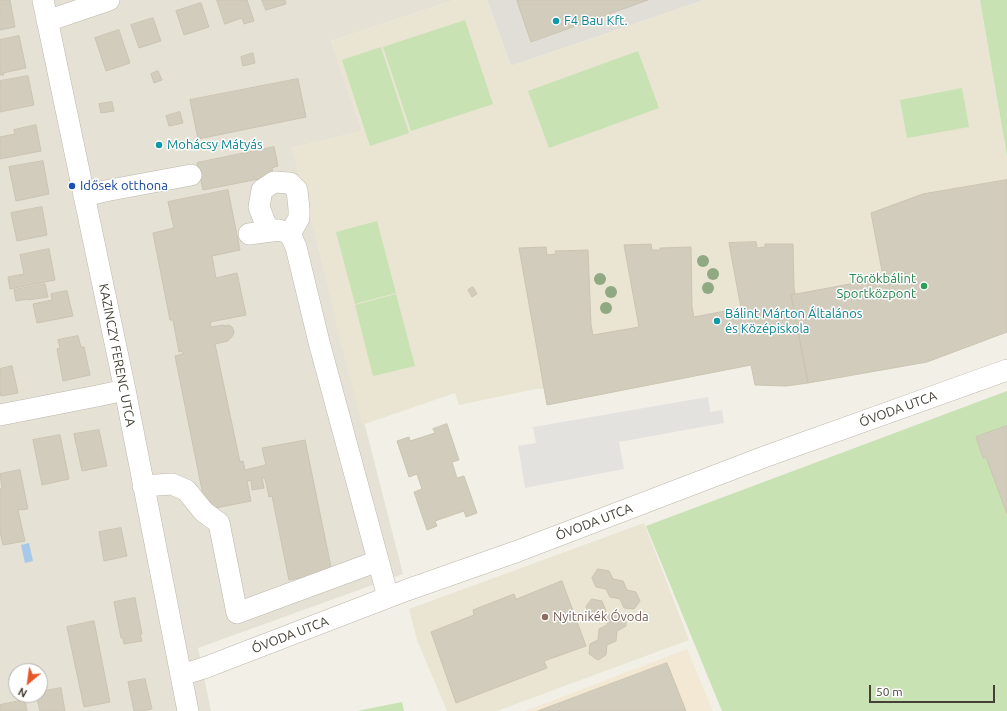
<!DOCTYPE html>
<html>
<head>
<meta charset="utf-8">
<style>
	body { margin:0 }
	#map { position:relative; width:1007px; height:711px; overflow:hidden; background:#f2efe7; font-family:Ubuntu,sans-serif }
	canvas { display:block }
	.north { position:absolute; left:8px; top:663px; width:40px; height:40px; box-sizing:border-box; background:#fff; border:1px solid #b4b3af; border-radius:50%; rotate:209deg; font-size:11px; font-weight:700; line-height:16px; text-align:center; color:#444036 }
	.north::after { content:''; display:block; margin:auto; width:14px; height:18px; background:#e5582a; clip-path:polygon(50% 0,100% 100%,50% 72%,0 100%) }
	.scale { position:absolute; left:869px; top:685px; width:126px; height:18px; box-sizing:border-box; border:2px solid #444036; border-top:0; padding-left:5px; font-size:12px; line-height:14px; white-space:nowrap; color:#444036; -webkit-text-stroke:3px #fff; paint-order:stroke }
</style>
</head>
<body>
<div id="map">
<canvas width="1007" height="711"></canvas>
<div class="north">N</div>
<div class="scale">50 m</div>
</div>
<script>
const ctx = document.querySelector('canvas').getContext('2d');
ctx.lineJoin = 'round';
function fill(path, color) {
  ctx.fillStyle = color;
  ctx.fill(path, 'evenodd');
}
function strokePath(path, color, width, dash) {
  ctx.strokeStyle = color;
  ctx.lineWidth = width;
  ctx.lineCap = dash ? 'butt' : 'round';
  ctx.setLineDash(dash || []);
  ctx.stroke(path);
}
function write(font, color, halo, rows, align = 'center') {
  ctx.font = font + ' Ubuntu,sans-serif';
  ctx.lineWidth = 3;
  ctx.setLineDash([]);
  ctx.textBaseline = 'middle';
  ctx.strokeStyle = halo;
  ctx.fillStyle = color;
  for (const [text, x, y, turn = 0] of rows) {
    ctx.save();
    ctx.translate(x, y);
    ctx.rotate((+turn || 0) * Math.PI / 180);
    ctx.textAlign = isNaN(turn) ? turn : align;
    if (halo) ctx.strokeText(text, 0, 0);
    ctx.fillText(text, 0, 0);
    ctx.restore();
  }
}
fill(new Path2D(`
	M0 0H455L331 41 362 131 292 148 337 316 403 574 198 648 211 711H0ZM16 671H40V695H16Z`), '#e5e1d5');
fill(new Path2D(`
	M687 649 713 711H525Z`), '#f2e8d4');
fill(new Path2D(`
	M487 0H704L511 66Z`), '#e1ded8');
fill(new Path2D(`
	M455 0H487L511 66 704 0H980L1007 158V332L927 362 792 385 786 386 751 365 544 389H536L459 405 455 393 362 425 338 332 319 248 304 196 292 148 362 131 331 41Z
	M644 523 689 640 497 711H447L417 640 409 609Z`), '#e9e5d2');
fill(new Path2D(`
	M980 0H1007V158L1005 145Z
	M465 20 493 104 411 131 383 47Z
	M381 47 409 133 370 146 342 60Z
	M638 51 659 108 549 148 528 91Z
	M962 88 969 127 907 138 900 100Z
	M377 221 396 293 355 304 336 232Z
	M396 294 415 366 373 376 355 305Z
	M1007 391V711H722L646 526Z
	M402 702 404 711H357Z`), '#c8e2b3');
fill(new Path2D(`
	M708 397 710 412 722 410 724 423 619 442 624 469 525 488 518 446 536 443 533 427Z`), '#e3e2de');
fill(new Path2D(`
	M29 543 33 561 25 563 21 545Z`), '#a8c8e9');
const building = new Path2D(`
	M0 0H10L15 27 0 30Z
	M217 0H247L254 21 244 24 242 18 225 24Z
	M262 0H285L286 4 266 10Z
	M521 0H648L531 42 517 1Z
	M201 3 209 27 184 35 176 11Z
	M153 18 161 41 139 48 131 25Z
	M119 30 130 63 106 71 95 38Z
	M19 36 26 68 3 73 4 75H0V40Z
	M253 53 255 63 243 66 241 57Z
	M158 71 162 80 154 83 151 74Z
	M28 76 34 105 0 112V81Z
	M298 79 306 117 198 139 190 100Z
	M112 102 114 111 101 113 99 104Z
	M180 112 183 123 169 126 166 116Z
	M36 125 41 151 0 159V137L15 134 14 130Z
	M274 147 278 166 272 168 274 176 203 190 197 163Z
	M43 161 49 194 16 201 9 167Z
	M1007 180V332L927 362 808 383 791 295 887 277 886 270 882 271 871 213 923 194Z
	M228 190 240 250 212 256 216 278 237 273 246 315 210 322 211 327 224 325V326L229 325 232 327 234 331 233 335 231 338 228 340V341L215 344 240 462 243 461 245 470 266 465 262 448 305 440 332 572 289 580 272 496 269 497 265 478H262L264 488 252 490 251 480 247 481 251 501 206 510 175 356 183 354 182 351 179 352 173 320H170L153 233 174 228 168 202Z
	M42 207 47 235 17 241 11 213Z
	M756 242 757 248 765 247V244H793L794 288 795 294 791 295 808 383 786 386 755 385 751 365 547 405 519 248 546 247 547 255 556 254 555 251 588 250 591 325 593 335 639 327 624 245 651 244 652 250H660V248L691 247 692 307 694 317 741 308 729 243Z
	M49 249 55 280 10 289 8 277 24 274 20 255Z
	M45 284 48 297 28 300V299L16 301 14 290Z
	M473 287 477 294 472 297 468 290Z
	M67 291 73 316 37 323 33 304 52 300 51 294Z
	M78 336 81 347H84L90 375 63 381 57 349 60 348 58 340Z
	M12 366 18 393 1 396 0 391V369Z
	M447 424 459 460 452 462 457 478 464 476 477 513 466 517 464 511 435 521 437 526 427 530 414 492 422 489 417 474 409 477 397 441 409 437 410 441 435 433 433 429Z
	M1007 426V514L986 457 983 458 976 437Z
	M99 430 107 466 82 471 74 434Z
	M60 435 69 479 42 485 33 440Z
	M20 470 28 509 18 510 25 541 3 545 0 532V489L2 488 0 474Z
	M121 528 127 556 104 561 99 532Z
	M598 569 609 571 613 579 623 581 627 590 636 592 640 601 634 609 624 608 620 599 610 597 606 589 596 587 592 578Z
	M562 581 586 646 544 661 547 668 456 703 431 632 474 615 473 610 514 594 516 599Z
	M135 598 142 634H140L142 641 124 644 123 638H121L114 602Z
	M592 599 602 601 606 611 599 618 589 616 586 607Z
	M618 611 626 616V626L617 631 616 641 607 645 606 655 598 660 589 654 590 644 598 640 599 629 607 625 608 615Z
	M94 621 110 702 84 707 67 627Z
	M667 663 686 711H538Z
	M145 679 152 709 141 711H134L128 682Z
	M61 688 65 711H40L36 695H40V692Z
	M25 700 27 711H0V705Z`);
fill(building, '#d2ccbd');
strokePath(building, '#ccc4b1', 1);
const minor = new Path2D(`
	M43 0 125 390 188 711
	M47 21 109 0
	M84 196 105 191 191 175
	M272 231 266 225 259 207 262 190 274 182 290 183 297 190 299 209V218L290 234
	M249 234 279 230 290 234 296 247 319 342 388 597
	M0 415 97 396 125 390
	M143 486 172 484 186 490 204 512 219 523 237 613 378 561
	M181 675 204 668 407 590 518 551 764 457 1007 370`);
strokePath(minor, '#bcb7aa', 22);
strokePath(minor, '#fff', 21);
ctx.fillStyle = '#91a982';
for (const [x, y] of [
	[703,261],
	[713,274],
	[600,279],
	[708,288],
	[611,292],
	[606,308]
]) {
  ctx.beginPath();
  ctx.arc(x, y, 6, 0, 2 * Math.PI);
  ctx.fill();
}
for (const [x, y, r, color] of [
	[556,21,4,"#0f9aa8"],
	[159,145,4,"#0f9aa8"],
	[72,186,4,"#1a4fb4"],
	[924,286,4,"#2e9e5b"],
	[717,321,4,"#0f9aa8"],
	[545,617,4,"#8d6e63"]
]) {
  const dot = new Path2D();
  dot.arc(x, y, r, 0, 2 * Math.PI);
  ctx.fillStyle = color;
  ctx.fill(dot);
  strokePath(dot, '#fff', 1.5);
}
write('13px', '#0d838f', '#fff', [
	["F4 Bau Kft.",564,21],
	["Mohácsy Mátyás",167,145],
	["Bálint Márton Általános",725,314],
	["és Középiskola",725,329]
], 'left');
write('13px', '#164399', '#fff', [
	["Idősek otthona",80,186]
], 'left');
write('13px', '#27864d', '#fff', [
	["Törökbálint",916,279],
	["Sportközpont",916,294]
], 'right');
write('13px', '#444036', '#fff', [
	["KAZINCZY FERENC UTCA",117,355,79],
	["ÓVODA UTCA",898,409,-20],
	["ÓVODA UTCA",594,522,-21],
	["ÓVODA UTCA",290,635,-21]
]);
write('13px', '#785e54', '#fff', [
	["Nyitnikék Óvoda",553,617]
], 'left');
</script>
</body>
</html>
